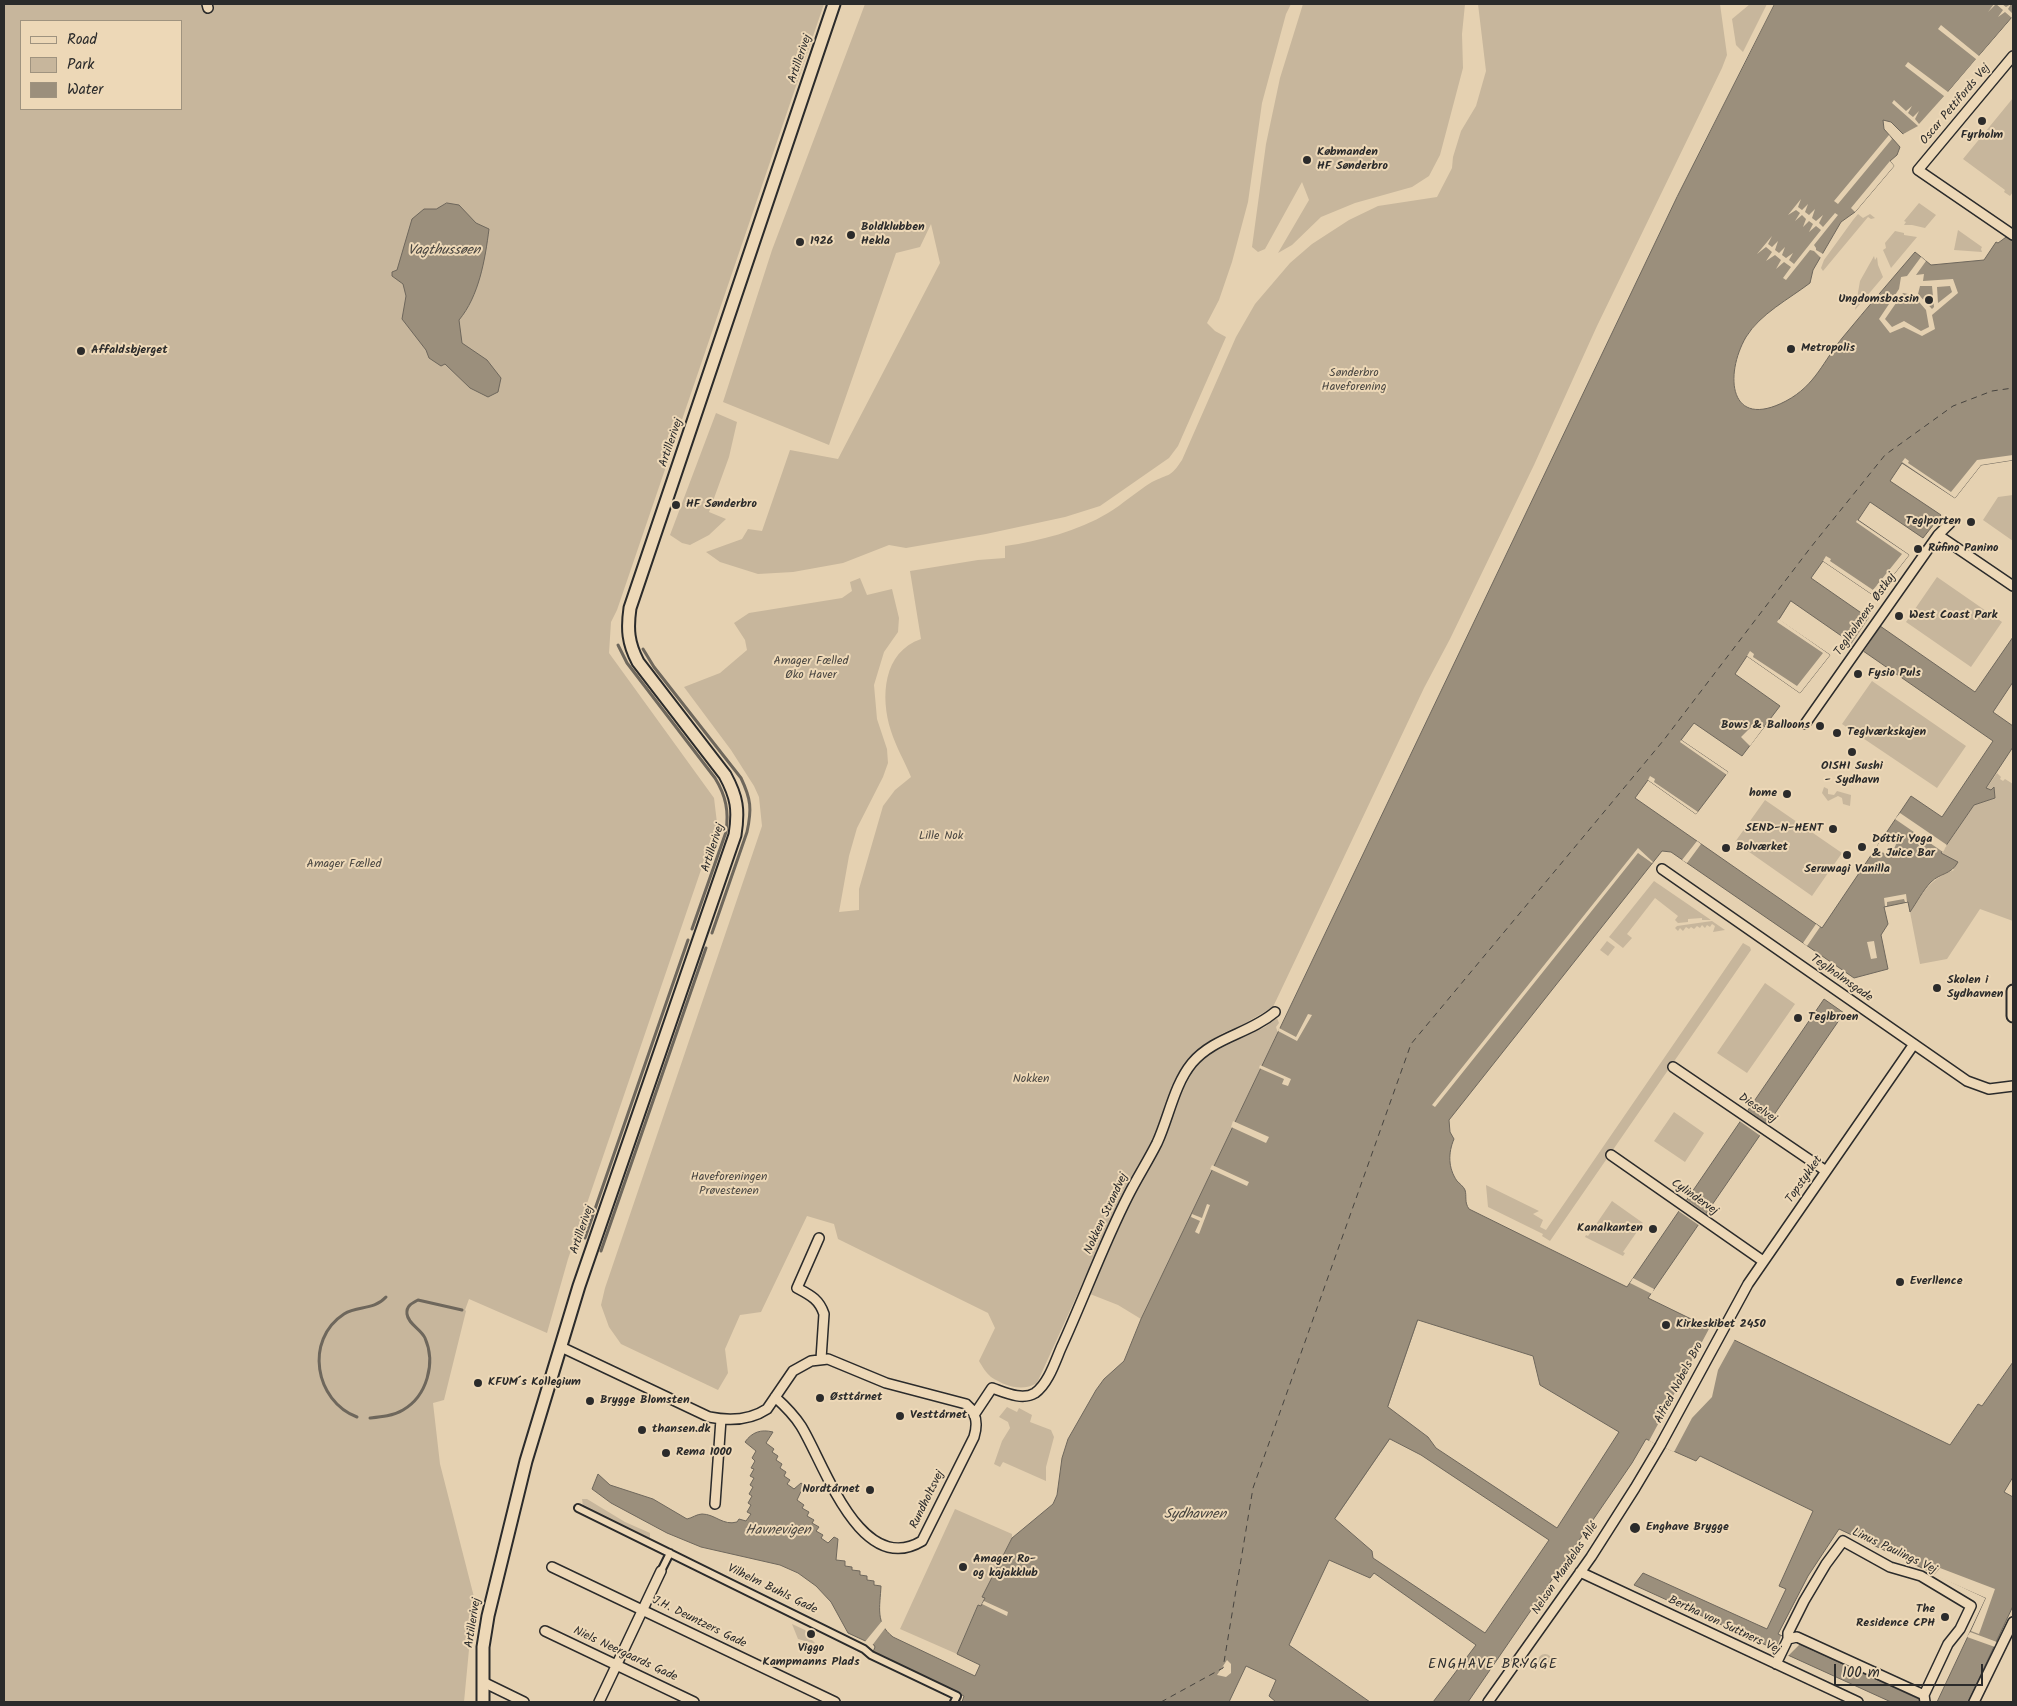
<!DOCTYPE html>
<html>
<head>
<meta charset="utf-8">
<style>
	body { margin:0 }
	#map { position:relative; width:2017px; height:1706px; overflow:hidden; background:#e5d1b1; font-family:Kalam,sans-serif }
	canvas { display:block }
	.frame { position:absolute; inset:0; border:5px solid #2b2b2b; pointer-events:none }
	.legend { position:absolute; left:20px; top:20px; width:162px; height:90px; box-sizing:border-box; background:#edd8b7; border:1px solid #9f937f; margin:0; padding:6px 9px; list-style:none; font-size:15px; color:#2b2b2b }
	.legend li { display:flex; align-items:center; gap:10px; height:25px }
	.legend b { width:25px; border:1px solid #9f937f }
	.scale { position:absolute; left:1834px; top:1664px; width:149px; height:22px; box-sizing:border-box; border:2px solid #2b2b2b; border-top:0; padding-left:6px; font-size:15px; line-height:18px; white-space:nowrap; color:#2b2b2b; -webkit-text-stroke:4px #edd8b7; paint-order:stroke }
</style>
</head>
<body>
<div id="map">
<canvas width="2017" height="1706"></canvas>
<div class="frame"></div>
<ul class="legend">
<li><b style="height:6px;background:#edd8b7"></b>Road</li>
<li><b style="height:14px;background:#c7b69c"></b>Park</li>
<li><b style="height:14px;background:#9b8f7c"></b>Water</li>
</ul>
<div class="scale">100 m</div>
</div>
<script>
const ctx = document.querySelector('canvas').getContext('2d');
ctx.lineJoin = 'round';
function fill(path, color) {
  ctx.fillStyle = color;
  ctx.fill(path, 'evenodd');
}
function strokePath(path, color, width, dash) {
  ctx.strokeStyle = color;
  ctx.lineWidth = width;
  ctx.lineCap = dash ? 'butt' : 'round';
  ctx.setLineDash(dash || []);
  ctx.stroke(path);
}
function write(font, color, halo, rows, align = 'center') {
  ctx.font = font + ' Kalam,sans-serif';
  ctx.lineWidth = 4;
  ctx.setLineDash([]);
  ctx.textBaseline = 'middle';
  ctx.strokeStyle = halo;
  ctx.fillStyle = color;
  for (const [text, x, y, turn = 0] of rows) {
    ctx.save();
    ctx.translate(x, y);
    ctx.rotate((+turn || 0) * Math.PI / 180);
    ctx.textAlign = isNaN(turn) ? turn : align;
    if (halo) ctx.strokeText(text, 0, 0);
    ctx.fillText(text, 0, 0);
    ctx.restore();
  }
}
fill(new Path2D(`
	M4 4H824L617 610 611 622 609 653 714 798 717 823 568 1259 547 1333 469 1299 465 1310 466 1311 444 1400 433 1403 440 1464 474 1597 464 1702H4ZM21 21H181V109H21Z
	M865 4H1291L1286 14 1262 103 1248 202 1232 262 1219 300 1207 323 1215 331 1226 337 1178 446 1169 458 1100 506 1065 517 986 534 906 548 889 545 843 563 793 572 758 574 720 562 706 552 742 539 748 529 762 531 790 450 838 459 940 263 931 224 920 247 896 253 829 445 723 402 772 250Z
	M1303 4H1465L1462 34 1463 68 1440 155 1429 176 1412 187 1355 203 1321 217 1292 245 1278 253 1309 200 1302 182 1265 249 1258 252 1252 247 1266 144 1280 78Z
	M1478 4H1720L1727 55 1722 68 1597 326 1534 465 1450 639 1424 688 1273 1007 1242 1025 1223 1033 1200 1047 1181 1072 1155 1135 1123 1194 1037 1383C1022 1392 1005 1386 991 1377 986 1373 982 1366 979 1361L995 1328 988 1313 838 1239 834 1224 807 1216 761 1312 740 1315 725 1349 728 1373 718 1390 621 1344 609 1327 601 1305 605 1288 762 826 759 797 754 786 731 750 684 687 720 673 747 650 745 640 734 623 749 613 842 598 852 591 850 582 860 578 867 595 892 589 899 618 898 632 884 652 874 685 877 719 887 749 888 763 883 777 857 828 849 856 839 912 859 910V889L883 806 895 790 911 777C905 762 896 747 891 731 880 697 883 652 921 639L910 571 978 560 1005 558V546C1040 541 1078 531 1108 513 1123 504 1137 491 1152 482 1170 473 1170 478 1182 460L1236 337 1255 304 1290 263 1312 244 1349 220 1378 206 1437 197 1452 168 1453 157 1461 131 1476 106 1486 71Z
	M1750 4H1767L1743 52 1736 45 1732 19Z
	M2013 98V192L2010 196 2004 192 2005 190 1963 159Z
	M1919 203 1936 215 1925 228 1912 225H1904L1906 222 1904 221Z
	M1858 214 1863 218 1870 214 1875 218 1871 219 1868 217 1823 271 1821 268 1824 260 1853 220Z
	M1958 230 1982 247 1981 249 1982 252 1954 250Z
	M1895 231 1904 233V235L1917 237 1891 268 1883 250 1886 248 1885 243Z
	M1874 256 1875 260 1877 257 1878 265 1883 277 1855 310 1860 281Z
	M716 413 737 422 729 457 709 512 726 519 709 535 690 545 682 543 670 535Z
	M2013 495V541L1983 520 1998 497Z
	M1937 577 2002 622 1971 667 1906 622Z
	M1872 681 1966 746 1937 788 1842 724Z
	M1997 773 2001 777 2000 779 2003 781 2005 779 2013 784V921L1980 909 1947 959 1920 964 1910 912C1924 891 1930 879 1954 870L1941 854 1974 805 1995 798 1994 788 1991 790 1986 789Z
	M1824 787 1828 789V794L1834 795 1837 791 1851 795 1850 806 1843 804 1842 798 1838 796 1828 801 1822 793Z
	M1765 800 1842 853 1812 896 1735 842Z
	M1654 881 1711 920H1702V918L1688 919V922L1678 923 1675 920 1678 916 1655 898 1627 934 1632 938 1623 948 1609 937Z
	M1712 921 1725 930 1713 932 1715 926 1712 924 1710 927 1707 925 1705 928 1702 925 1700 928 1697 926 1694 929 1691 927 1689 929 1686 927 1683 931 1680 928 1678 931 1675 928 1677 926Z
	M1607 941 1615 947 1608 956 1600 950Z
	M1743 943 1750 947 1751 950 1550 1241 1542 1236 1543 1234 1488 1207 1486 1185 1539 1211 1533 1214 1543 1220 1540 1227 1546 1230Z
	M1765 983 1795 1004 1747 1073 1717 1053Z
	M1277 1018 1279 1023 1276 1027 1278 1033 1141 1319 1118 1305 1090 1294 1141 1178 1163 1139 1180 1095 1196 1066 1213 1052 1265 1027Z
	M1674 1112 1704 1133 1685 1162 1654 1141Z
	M1612 1201 1643 1223 1623 1252 1625 1253 1623 1256 1585 1237 1586 1235 1588 1236Z
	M1007 1407 1017 1412 1019 1408 1032 1415 1030 1422 1051 1430 1054 1437 1046 1467V1481L1003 1462 1000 1467 994 1464 1002 1441 1010 1428 1008 1422 999 1417Z
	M582 1499H587L625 1522 650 1533V1538L583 1506Z
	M955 1509 1012 1534V1538L982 1597 985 1598 981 1606 978 1605 957 1654 900 1629Z
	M792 1624 805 1630 810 1638 816 1644 798 1639Z
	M1538 1661a7 7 0 1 1 14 0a7 7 0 1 1-14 0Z`), '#c7b69c');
const water = new Path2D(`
	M1775 4H2013V16L1916 129 1903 134 1891 122 1883 120 1884 129 1900 147 1897 155 1890 161 1894 166 1855 212 1841 222 1813 270 1810 283C1789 299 1760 314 1746 337 1724 375 1729 431 1786 401 1816 385 1823 361 1843 337 1867 308 1891 280 1915 252L1931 265 1984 260 1996 242 1998 243 2013 232V460L1981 465 1955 498 1902 463 1890 481 1941 515 1923 538 1870 502 1858 520 1909 555 1876 597 1823 561 1811 578 1975 692 2013 637V682L1993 712 2013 726V747L1986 788 1991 790 1994 787 1995 798 1974 805 1941 853 1958 862C1951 875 1940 873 1931 882 1923 890 1917 902 1910 912L1908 902 1884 907 1888 924 1881 935 1888 969 1854 978 1671 852 1662 851 1449 1120 1450 1132 1454 1139C1448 1153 1448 1168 1457 1181 1459 1183 1464 1187 1465 1190 1467 1196 1464 1202 1469 1209L1627 1287 1824 999 1844 1013 1648 1298 1950 1445 1978 1404 1982 1406 2013 1362V1477L2004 1492 2013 1497V1606L1968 1702H1937L1986 1598 1839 1529 1808 1576 1778 1634 1925 1702H1891L1634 1585 1643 1573 1767 1629 1786 1589 1779 1586 1813 1511 1700 1456 1696 1461 1646 1439 1632 1463 1468 1702H1433L1476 1645 1374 1573 1370 1578 1329 1560 1289 1645 1370 1702H1276L1269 1696 1276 1680 1246 1666 1229 1702H962L964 1696 873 1652 875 1647 874 1645 848 1633 831 1602 816 1586 798 1573 780 1565 701 1547 667 1533 611 1503 592 1489 598 1474 610 1485 653 1499 687 1519C692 1518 697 1514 702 1514 715 1514 723 1526 737 1522L739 1519 746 1521 751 1514 747 1512 751 1505 748 1503 752 1496 749 1494 753 1487 750 1485 754 1478 750 1476 754 1469 751 1468 755 1461 752 1458 756 1451 745 1442C752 1432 761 1429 773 1432L766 1443 774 1449 772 1452 778 1456 776 1460 782 1464 780 1468 786 1472 784 1476 790 1480 787 1484 794 1489 801 1483 804 1485 797 1500 804 1505 802 1508 809 1512 807 1516 814 1520 812 1523 819 1527 816 1531 823 1535 821 1538 828 1543 834 1537 838 1539 836 1560 845 1561V1566L852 1567V1570L860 1571V1575L867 1576V1580L874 1581V1585L881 1586C880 1607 875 1623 893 1637L975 1676 980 1665 957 1654 978 1605 981 1606 985 1598 982 1597 1012 1538 1053 1504 1057 1495 1062 1458 1068 1439 1096 1390 1104 1379 1124 1361 1141 1319 1677 197ZM1791 601 1993 741 1942 817 1911 796 1822 928 1635 798 1648 780 1696 814 1728 772 1681 740 1694 723 1742 756 1780 706 1735 674 1747 656 1800 693 1830 655 1779 620ZM1418 1320 1533 1356 1540 1385 1619 1432 1557 1528 1436 1448 1428 1437 1388 1407ZM1390 1439 1421 1455 1549 1540 1485 1633 1373 1558 1372 1551 1335 1519Z
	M447 203 459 205 476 223 489 229C485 260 479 296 459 320L462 343 487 360 501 378 498 392 488 397 470 388 445 364 441 366 429 358 426 350 402 319 406 296 403 284 392 276V272L397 270 412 219 424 209H436Z`);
fill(water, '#9b8f7c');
strokePath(water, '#6e675c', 1);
fill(new Path2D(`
	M1994 4H2002L2006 7 2011 4 2008 9 2013 14V20L1918 130 1905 136 1903 134 1918 126 1892 103 1894 100 1906 111 1912 106 1908 113 1913 117 1919 111 1915 119 1919 124 1944 96 1905 66 1908 62 1948 92 1976 59 1938 29 1941 25 1979 56 2012 18 2005 12 1998 17 2003 10 1996 4 1988 12Z
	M1889 135 1892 139 1838 204 1834 201Z
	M1890 161 1894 166 1855 212 1851 208Z
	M1801 199 1798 207 1802 210 1808 204 1805 212 1809 215 1815 209 1812 218 1816 221 1823 215 1819 223 1823 227 1835 213 1838 215 1814 245 1816 248V250L1825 255 1822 259 1814 251 1810 250 1786 280 1783 278 1791 267 1784 262 1776 269 1781 260 1775 255 1766 261 1772 252 1766 247 1757 254 1772 236 1768 244 1772 247 1778 241 1775 250 1779 253 1785 247 1782 255 1786 258 1793 253 1789 260 1794 264 1821 230 1816 226 1809 232 1813 224 1809 221 1803 227 1806 219 1802 215 1795 221 1800 213 1796 210 1788 215Z
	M1921 257 1926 261 1916 275 1924 274 1923 281 1953 279 1958 293 1932 315 1935 329 1922 336 1904 327 1890 333 1879 319 1899 289 1901 277 1907 276ZM1920 286H1932L1934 307 1932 309 1918 294ZM1950 286 1952 292 1938 303 1937 287ZM1903 293 1913 295 1926 310 1929 327 1921 331 1904 321 1892 327 1885 319Z
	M2013 455V460L1981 465 1955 498 1902 462 1905 458 1909 461 1908 463 1951 492 1977 460Z
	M1857 520 1909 555 1876 597 1823 561 1826 556 1831 559 1830 561 1873 590 1902 554 1856 522Z
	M1870 616 1882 624 1862 654 1850 646Z
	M1779 619 1830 655 1800 693 1747 656 1750 651 1754 654 1753 657 1797 686 1823 653 1777 622Z
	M1756 722 1764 727 1750 746 1741 737Z
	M1681 740 1728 772 1727 775 1680 742Z
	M1650 776 1655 779 1654 782 1698 812 1696 814 1648 780Z
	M1900 813 1947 845 1943 852 1895 819Z
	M1885 834 1897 842 1891 856 1875 849Z
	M1697 841 1701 844 1687 863 1682 860Z
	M1638 848 1653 862 1652 863 1638 853 1435 1107 1432 1105Z
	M1906 894 1907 902H1905L1904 899 1887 902V906H1885L1884 898Z
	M1816 924 1820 927 1807 946 1803 943Z
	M1874 941 1877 958 1871 959 1867 942Z
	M1308 1014 1312 1015 1297 1041 1278 1031 1279 1028 1296 1037Z
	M1260 1065 1291 1079 1288 1086 1282 1084 1284 1079 1259 1068Z
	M1746 1109 1770 1126 1762 1137 1738 1120Z
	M1233 1121 1269 1137 1266 1143 1231 1127Z
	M1212 1165 1249 1182 1247 1186 1210 1169Z
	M1684 1198 1708 1215 1700 1226 1677 1210Z
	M1207 1204 1210 1205 1199 1234 1195 1232 1200 1221 1191 1217 1192 1214 1202 1218Z
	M1633 1278 1654 1289 1652 1294 1630 1283Z
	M1710 1327 1735 1339 1718 1370 1712 1397 1692 1418 1674 1452 1649 1441Z
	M1940 1568 1995 1589 1979 1634 1971 1631 1986 1598 1934 1575Z
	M984 1601 1008 1612 1007 1616 982 1604Z
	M882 1621 886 1627 871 1647 867 1645 864 1643Z
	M1970 1632 1997 1642 1995 1647 1967 1637Z
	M1781 1636 1800 1644 1788 1656 1775 1651Z
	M1227 1660 1231 1664V1673L1226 1677 1217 1675Z`), '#e5d1b1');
strokePath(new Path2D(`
	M618 645 627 663 715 778C726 796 729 811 726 832L692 929
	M643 649 654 667 741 778C751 799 752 809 747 832L712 933
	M585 1238 688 940
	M601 1251 706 948
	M357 1417C315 1401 304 1340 344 1314 358 1305 373 1311 386 1297
	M370 1418C381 1417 393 1416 403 1410 427 1396 436 1363 425 1338 421 1329 408 1324 407 1314 406 1306 412 1303 418 1300L462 1310`), '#6e675c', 3);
strokePath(new Path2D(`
	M1161 1702 1223 1668 1253 1488 1411 1044 1663 741 1811 547 1885 455 1953 406 1992 391 2013 388`), '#47443f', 1, [6, 5]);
const pedestrian = new Path2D(`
	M578 1508 864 1649 871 1655 957 1696 954 1702
	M661 1571 670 1553`);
const minor = new Path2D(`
	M207 4 208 8
	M2013 56 1918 170 2013 235
	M1938 535 2013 586
	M1805 724 1938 535 1950 523
	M1662 869 1967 1081 1989 1089 2013 1086
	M1673 1067 1826 1171
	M1611 1155 1763 1261
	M819 1238 797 1288C810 1295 819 1299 824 1314L821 1359
	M561 1347 709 1417C729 1421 749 1421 767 1409L793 1371 811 1361 828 1359 886 1383 966 1404C977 1413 978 1424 974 1437L922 1541C860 1578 824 1463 801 1426 794 1415 785 1406 775 1397
	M974 1415 992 1388C1004 1392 1022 1401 1035 1393 1048 1384 1055 1362 1061 1348 1084 1298 1103 1245 1128 1196 1137 1178 1148 1161 1157 1143 1169 1117 1174 1085 1192 1063 1214 1037 1249 1034 1275 1012
	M715 1504 721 1419
	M552 1567 835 1702
	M1580 1572 1858 1702
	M545 1631 694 1702
	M1788 1639 1797 1637 1924 1695
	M1776 1664 1788 1639V1633L1804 1601 1826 1564 1843 1541 1890 1567 1921 1576 1971 1606 1960 1629 1948 1644 1924 1695 1925 1702
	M483 1682 524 1702
	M599 1702 661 1571
	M1488 1702 1591 1557 1635 1488 1660 1446 1748 1284 1914 1044
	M1974 1702 2013 1622`);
const tertiary = new Path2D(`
	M2013 991V1016
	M483 1702V1647L488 1616 526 1461 579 1286 735 835C739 810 737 797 725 775L638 662C628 643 627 629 630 608L834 4`);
strokePath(pedestrian, '#2b2b2b', 10);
strokePath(minor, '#2b2b2b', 12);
strokePath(tertiary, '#2b2b2b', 15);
strokePath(pedestrian, '#edd8b7', 6);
strokePath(minor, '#edd8b7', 9);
strokePath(tertiary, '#edd8b7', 11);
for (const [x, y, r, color] of [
	[1982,121,5,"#2b2b2b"],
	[1307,160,5,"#2b2b2b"],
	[851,235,5,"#2b2b2b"],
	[800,242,5,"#2b2b2b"],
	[1929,300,5,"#2b2b2b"],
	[1791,349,5,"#2b2b2b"],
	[81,351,5,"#2b2b2b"],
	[676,505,5,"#2b2b2b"],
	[1971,522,5,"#2b2b2b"],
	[1918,549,5,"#2b2b2b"],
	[1899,616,5,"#2b2b2b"],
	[1858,674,5,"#2b2b2b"],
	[1820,726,5,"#2b2b2b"],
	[1837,733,5,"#2b2b2b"],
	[1852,752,5,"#2b2b2b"],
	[1787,794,5,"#2b2b2b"],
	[1833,829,5,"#2b2b2b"],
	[1862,847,5,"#2b2b2b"],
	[1726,848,5,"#2b2b2b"],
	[1847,855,5,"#2b2b2b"],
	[1937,988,5,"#2b2b2b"],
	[1798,1018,5,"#2b2b2b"],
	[1653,1229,5,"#2b2b2b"],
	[1900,1282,5,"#2b2b2b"],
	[1666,1325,5,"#2b2b2b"],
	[478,1383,5,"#2b2b2b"],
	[820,1398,5,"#2b2b2b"],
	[590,1401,5,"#2b2b2b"],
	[900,1416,5,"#2b2b2b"],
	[642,1430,5,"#2b2b2b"],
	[666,1453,5,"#2b2b2b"],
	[870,1490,5,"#2b2b2b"],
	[1635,1528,6,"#2b2b2b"],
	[963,1567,5,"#2b2b2b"],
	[1945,1617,5,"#2b2b2b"],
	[811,1634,5,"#2b2b2b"]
]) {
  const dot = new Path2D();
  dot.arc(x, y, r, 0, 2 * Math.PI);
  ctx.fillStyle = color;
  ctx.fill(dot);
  strokePath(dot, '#edd8b7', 2);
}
write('12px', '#2b2b2b', '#edd8b7', [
	["Artillerivej",801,59,-71],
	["Oscar Pettifords Vej",1956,105,-50],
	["Artillerivej",672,443,-71],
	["Teglholmens Østkaj",1866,615,-55],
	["Artillerivej",714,848,-72],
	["Teglholmsgade",1841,979,35],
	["Dieselvej",1757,1109,34],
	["Topstykket",1805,1180,-55],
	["Cylindervej",1694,1198,35],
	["Nokken Strandvej",1107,1214,-65],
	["Artillerivej",583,1230,-71],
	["Alfred Nobels Bro",1680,1383,-62],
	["Rundholtsvej",928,1500,-64],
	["Linus Paulings Vej",1894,1552,25],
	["Nelson Mandelas Allé",1566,1569,-56],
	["Vilhelm Buhls Gade",772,1590,26],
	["Artillerivej",474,1623,-81],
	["J.H. Deuntzers Gade",699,1623,26],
	["Bertha von Suttners Vej",1724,1626,25],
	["Niels Neergaards Gade",625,1655,25]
]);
write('bold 12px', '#2b2b2b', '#edd8b7', [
	["Fyrholm",1982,136,"center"],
	["Købmanden",1317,153],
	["HF Sønderbro",1317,167],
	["Boldklubben",861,228],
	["Hekla",861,242],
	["1926",810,242],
	["Ungdomsbassin",1919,300,"right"],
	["Metropolis",1801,349],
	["Affaldsbjerget",91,351],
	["HF Sønderbro",686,505],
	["Teglporten",1961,522,"right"],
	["Rufino Panino",1928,549],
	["West Coast Park",1909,616],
	["Fysio Puls",1868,674],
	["Bows & Balloons",1810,726,"right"],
	["Teglværkskajen",1847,733],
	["OISHI Sushi",1852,767,"center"],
	["- Sydhavn",1852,781,"center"],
	["home",1777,794,"right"],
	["SEND-N-HENT",1823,829,"right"],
	["Dóttir Yoga",1872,840],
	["& Juice Bar",1872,854],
	["Bolværket",1736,848],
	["Seruwagi Vanilla",1847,870,"center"],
	["Skolen i",1947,981],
	["Sydhavnen",1947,995],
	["Teglbroen",1808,1018],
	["Kanalkanten",1643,1229,"right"],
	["Everllence",1910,1282],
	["Kirkeskibet 2450",1676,1325],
	["KFUM´s Kollegium",488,1383],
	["Østtårnet",830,1398],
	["Brygge Blomsten",600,1401],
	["Vesttårnet",910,1416],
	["thansen.dk",652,1430],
	["Rema 1000",676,1453],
	["Nordtårnet",860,1490,"right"],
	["Enghave Brygge",1646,1528],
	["Amager Ro-",973,1560],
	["og kajakklub",973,1574],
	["The",1935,1610,"right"],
	["Residence CPH",1935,1624,"right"],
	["Viggo",811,1649,"center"],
	["Kampmanns Plads",811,1663,"center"]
], 'left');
write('12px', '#4a4742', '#edd8b7', [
	["Sønderbro",1354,374],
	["Haveforening",1354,388],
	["Amager Fælled",811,662],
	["Øko Haver",811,676],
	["Lille Nok",941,837],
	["Amager Fælled",344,865],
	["Nokken",1031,1080],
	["Haveforeningen",729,1178],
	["Prøvestenen",729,1192]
]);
write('italic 14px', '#47443f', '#edd8b7', [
	["Vagthussøen",444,252],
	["Sydhavnen",1195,1516],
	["Havnevigen",778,1532]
]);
ctx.letterSpacing = '1px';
write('14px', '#2b2b2b', '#edd8b7', [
	["ENGHAVE BRYGGE",1493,1666]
]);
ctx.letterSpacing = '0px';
</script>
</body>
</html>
